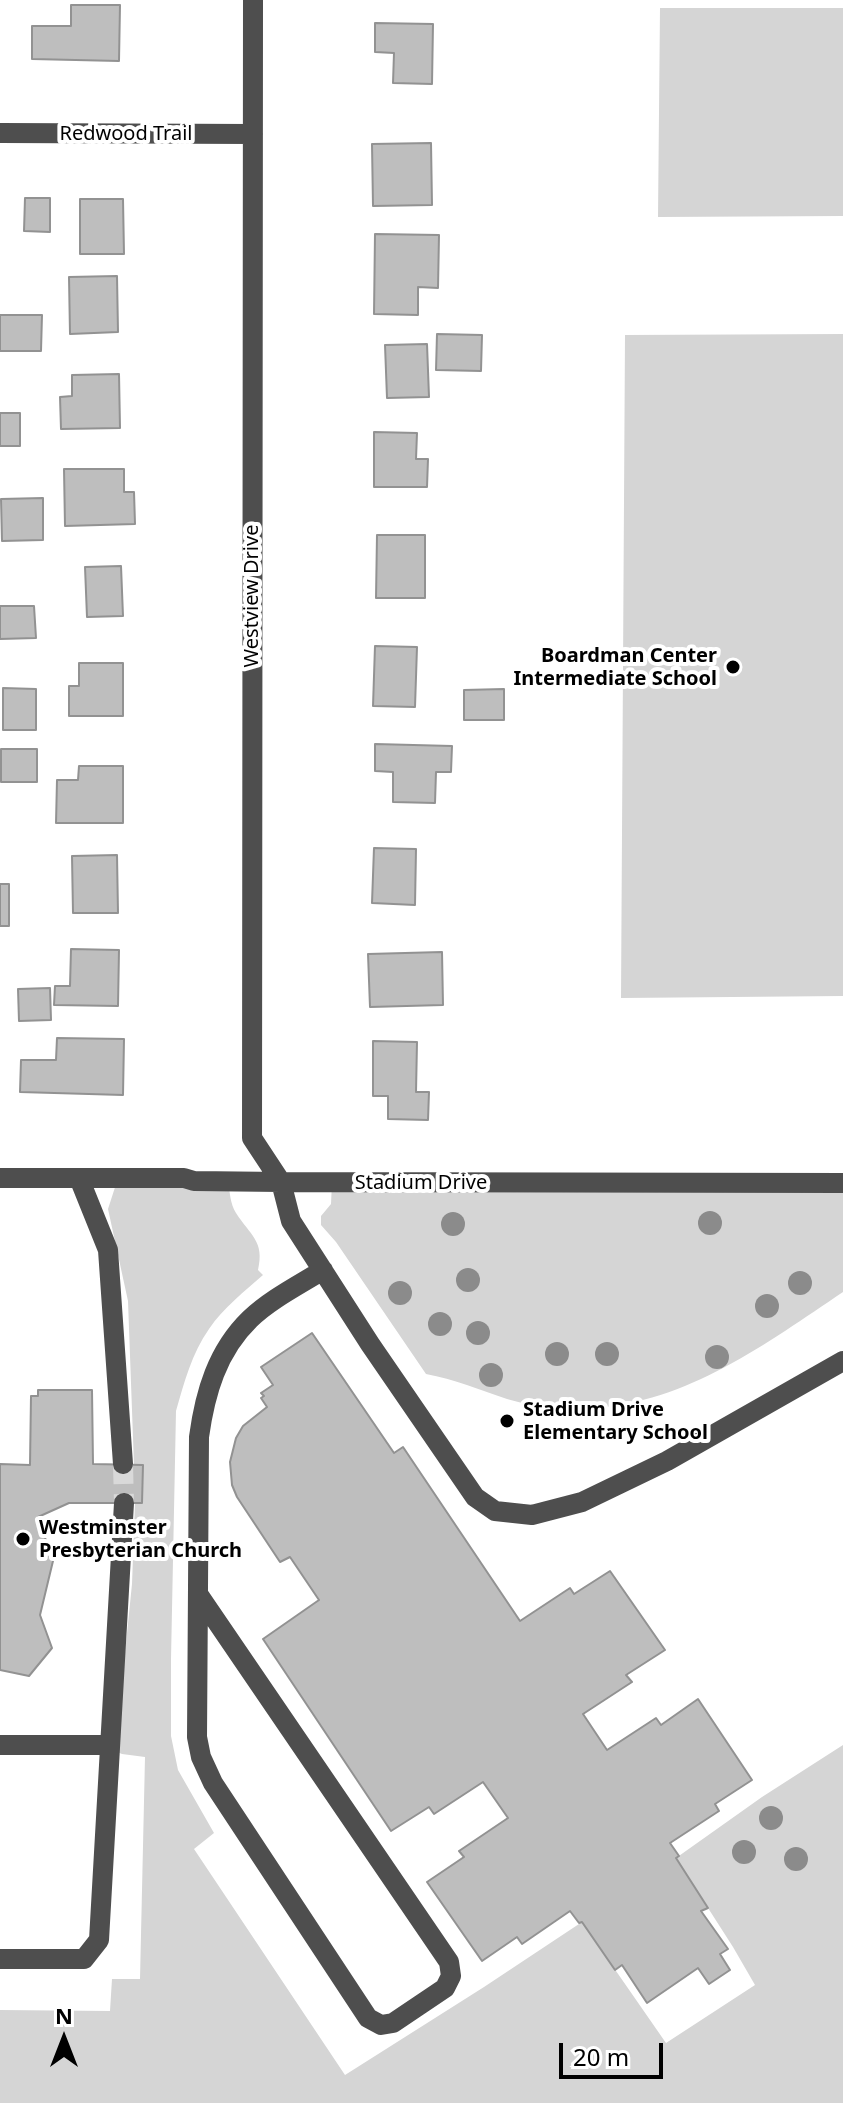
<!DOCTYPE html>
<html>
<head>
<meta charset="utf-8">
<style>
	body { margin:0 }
	#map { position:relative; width:843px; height:2103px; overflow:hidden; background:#fff; font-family:"Noto Sans",sans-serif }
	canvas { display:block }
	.north { position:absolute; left:24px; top:1999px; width:80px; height:80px; -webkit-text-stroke:6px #fff; paint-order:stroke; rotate:0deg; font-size:22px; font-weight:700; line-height:32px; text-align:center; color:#000 }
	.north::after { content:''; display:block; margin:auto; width:28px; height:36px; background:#000; clip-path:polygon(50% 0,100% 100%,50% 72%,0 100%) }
	.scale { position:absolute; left:559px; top:2043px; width:104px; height:36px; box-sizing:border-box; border:4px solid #000; border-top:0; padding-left:10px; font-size:24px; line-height:28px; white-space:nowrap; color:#000; -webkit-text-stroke:6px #fff; paint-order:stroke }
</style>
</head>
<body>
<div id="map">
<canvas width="843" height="2103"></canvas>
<div class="north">N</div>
<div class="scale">20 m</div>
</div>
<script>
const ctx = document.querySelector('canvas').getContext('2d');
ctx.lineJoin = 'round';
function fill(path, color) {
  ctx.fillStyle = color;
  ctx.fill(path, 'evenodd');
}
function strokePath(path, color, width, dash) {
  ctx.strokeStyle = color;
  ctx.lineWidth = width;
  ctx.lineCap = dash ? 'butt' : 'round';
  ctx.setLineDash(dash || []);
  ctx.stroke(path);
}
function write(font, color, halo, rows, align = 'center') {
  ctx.font = font + ' "Noto Sans",sans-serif';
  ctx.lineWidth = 8;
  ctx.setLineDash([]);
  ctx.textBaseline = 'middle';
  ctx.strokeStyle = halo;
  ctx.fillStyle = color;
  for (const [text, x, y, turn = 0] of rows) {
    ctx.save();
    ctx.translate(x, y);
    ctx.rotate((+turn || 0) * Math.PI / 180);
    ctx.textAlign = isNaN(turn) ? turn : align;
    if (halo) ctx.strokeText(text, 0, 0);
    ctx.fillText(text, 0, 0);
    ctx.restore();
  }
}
fill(new Path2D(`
	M660 8H843V216L658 217Z
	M843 334V996L621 998 625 335Z
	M118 1178 228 1182C230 1192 230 1204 236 1213 250 1235 265 1241 258 1270L263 1275C245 1291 223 1308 209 1329 192 1353 184 1383 176 1411L171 1659V1736L178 1770 214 1833 194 1849 345 2075 484 1987 582 1922 666 2043 755 1985 733 1947 676 1858 762 1797 843 1745V2103H0V2010L110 2011 112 1979H140L145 1757 122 1754 115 1751 132 1584 135 1503 142 1502 143 1465H134L128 1301 108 1209Z
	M332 1182 843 1183V1292C767 1343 687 1403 592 1408 582 1408 571 1410 561 1409 544 1407 524 1404 507 1399 480 1390 454 1379 426 1374L336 1242 321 1225V1216L331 1204Z`), '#d5d5d5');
const building = new Path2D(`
	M71 5H120L119 61 32 59V26H71Z
	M375 23 433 24 432 84 393 83 394 53 375 52Z
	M431 143 432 205 373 206 372 144Z
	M25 198H50V232L24 231Z
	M80 199H123L124 254H80Z
	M375 234 439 235 438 288 418 287V315L374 314Z
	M117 276 118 332 70 334 69 277Z
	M0 315H42L41 351H0Z
	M437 334 482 335 481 371 436 370Z
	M427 344 429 397 387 398 385 345Z
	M119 374 120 428 61 429 60 397 72 396V375Z
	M0 413H20V446H0Z
	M374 432 417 433 416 459H428L427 487H374Z
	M64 469H124V492H134L135 524 65 526Z
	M43 498V540L2 541 1 499Z
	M377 535H425V598H376Z
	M121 566 123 616 87 617 85 567Z
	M0 606H34L36 638 0 639Z
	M375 646 417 647 415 707 373 706Z
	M79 663H123V716H69V686H79Z
	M3 688 36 689V730H3Z
	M504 689V720H464V690Z
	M375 744 452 746 451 772H436L435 803 393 802V772L375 771Z
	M1 749H37V782H1Z
	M79 766H123V823H56L57 780H78Z
	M374 848 416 849 415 905 372 903Z
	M117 855 118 913H73L72 856Z
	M0 884H9V926H0Z
	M71 949 119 950 118 1006 54 1005 55 986H70Z
	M442 952 443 1005 370 1007 368 954Z
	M50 988 51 1020 19 1021 18 989Z
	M57 1038 124 1039 123 1095 20 1092 21 1060H56Z
	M373 1041 417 1042 416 1092H429L428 1120 388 1119V1096H373Z
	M312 1333 394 1453 403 1447 520 1621 570 1588 574 1594 610 1571 665 1650 626 1675 632 1682 583 1714 607 1750 656 1718 661 1725 698 1699 752 1780 715 1804 719 1811 670 1843 679 1856 676 1858 708 1908 701 1911 728 1949 720 1954 730 1970 709 1984 698 1968 647 2003 622 1965 615 1970 582 1922 579 1923 570 1911 522 1944 517 1937 482 1961 427 1882 464 1857 459 1851 508 1818 483 1782 434 1814 429 1807 391 1831 263 1639 319 1600 290 1557 280 1562 237 1497 232 1485 230 1462 236 1438 243 1426 267 1407 261 1398 264 1396 261 1393 273 1385 261 1367Z
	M38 1390H92L93 1464 143 1465 142 1503H69L38 1517 53 1561 40 1615 52 1648 29 1676 0 1670V1464L30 1465 31 1396H38Z`);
fill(building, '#bebebe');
strokePath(building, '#929292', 2);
strokePath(new Path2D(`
	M123 1464 124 1503`), '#d9d9d9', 20, [20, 10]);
strokePath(new Path2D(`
	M253 0 252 1138 281 1182 291 1221 370 1344 475 1497 495 1511 532 1515 582 1502 667 1461 843 1361
	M0 133 253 134
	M0 1178H184L194 1181 281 1182 843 1183
	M79 1178 108 1250 123 1464
	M198 1594 449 1962 451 1976 445 1988 393 2023 381 2025 368 2018 213 1783 201 1757 197 1737 199 1437C205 1393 217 1351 250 1319 271 1299 299 1285 323 1270
	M0 1745H109
	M0 1959H84L99 1940 124 1503`), '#4e4e4e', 20);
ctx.fillStyle = '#8b8b8b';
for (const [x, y] of [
	[710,1223],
	[453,1224],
	[468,1280],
	[800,1283],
	[400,1293],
	[767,1306],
	[440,1324],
	[478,1333],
	[557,1354],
	[607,1354],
	[717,1357],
	[491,1375],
	[771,1818],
	[744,1852],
	[796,1859]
]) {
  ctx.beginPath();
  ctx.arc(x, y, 12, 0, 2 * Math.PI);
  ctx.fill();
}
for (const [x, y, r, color] of [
	[733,667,8,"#000"],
	[507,1421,8,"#000"],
	[23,1539,8,"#000"]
]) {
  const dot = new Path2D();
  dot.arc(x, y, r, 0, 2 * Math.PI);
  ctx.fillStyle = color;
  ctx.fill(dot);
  strokePath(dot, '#fff', 3);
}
write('20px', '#000', '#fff', [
	["Redwood Trail",126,134],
	["Westview Drive",252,596,-90],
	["Stadium Drive",421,1183]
]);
write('bold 20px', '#000', '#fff', [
	["Boardman Center",717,656,"right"],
	["Intermediate School",717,679,"right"],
	["Stadium Drive",523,1410],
	["Elementary School",523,1433],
	["Westminster",39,1528],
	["Presbyterian Church",39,1551]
], 'left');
</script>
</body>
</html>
